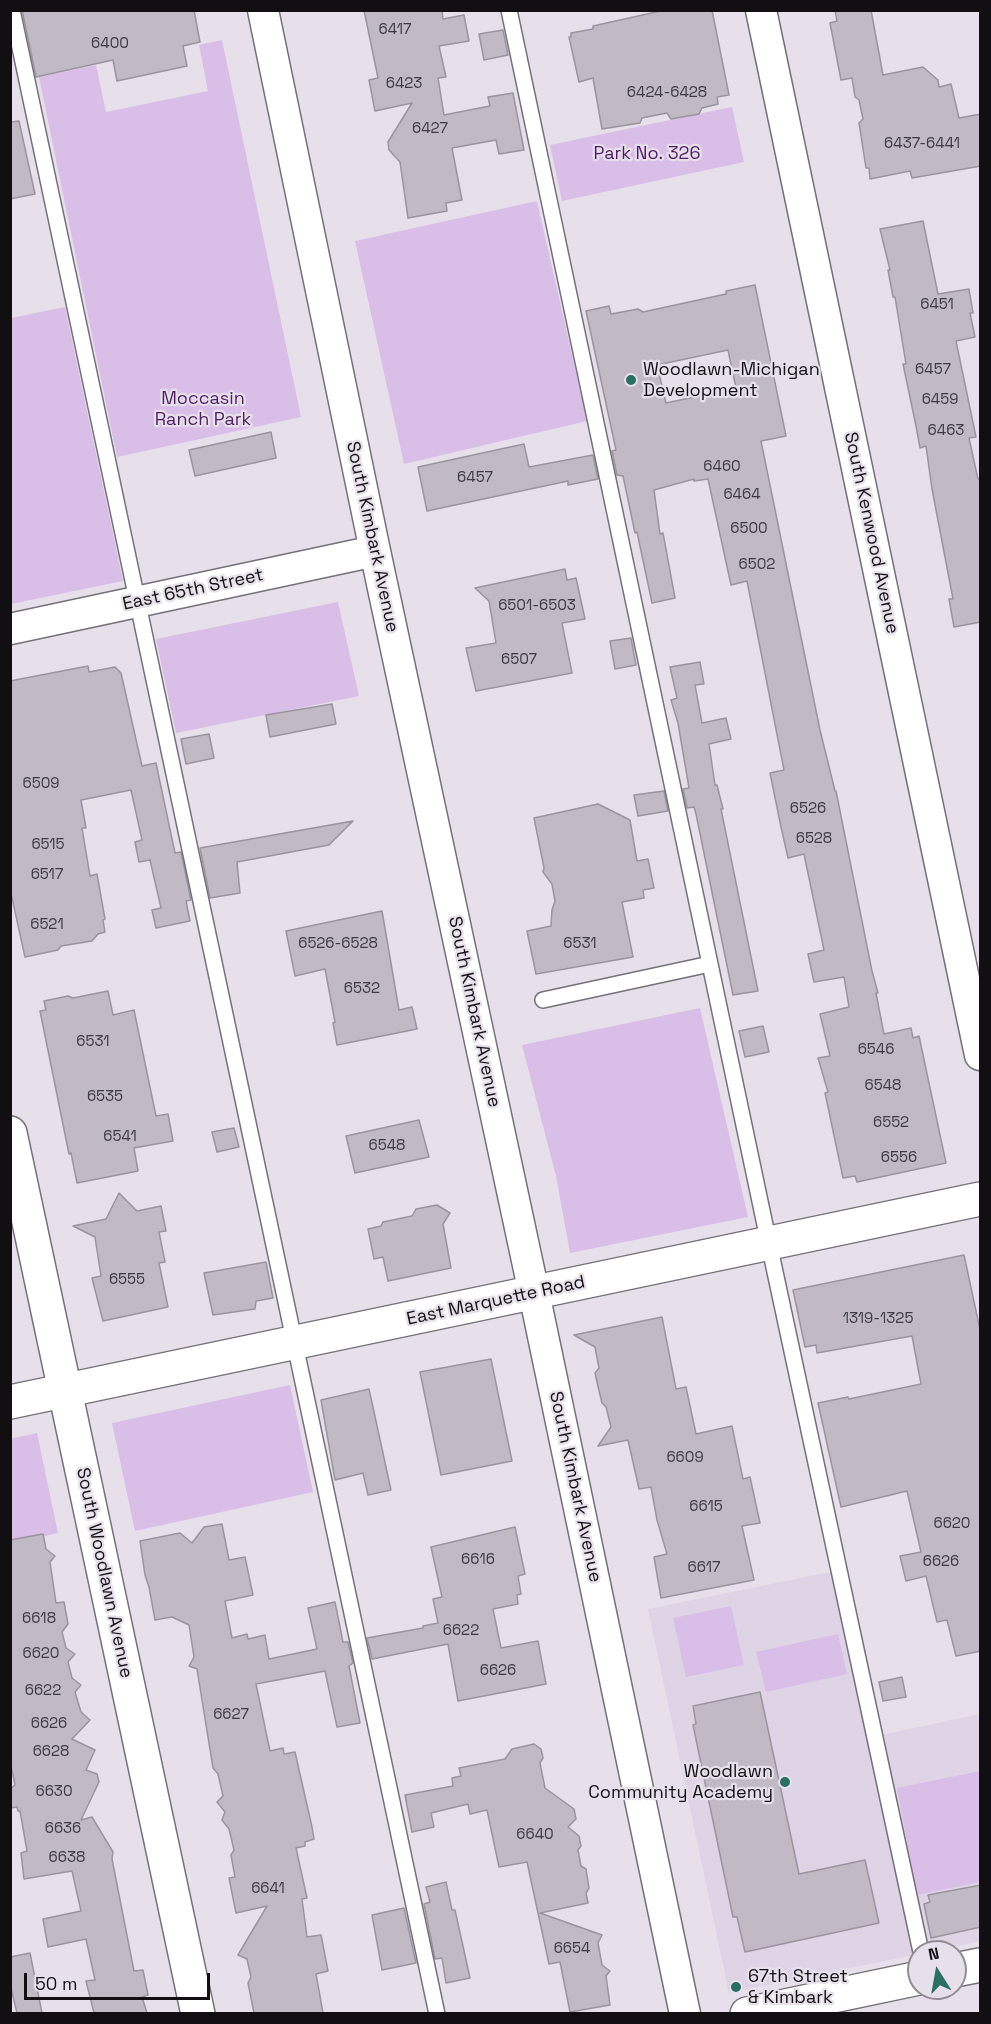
<!DOCTYPE html>
<html>
<head>
<meta charset="utf-8">
<style>
	body { margin:0 }
	#map { position:relative; width:991px; height:2024px; overflow:hidden; background:#e7e0eb; font-family:"Space Grotesk",sans-serif }
	canvas { display:block }
	.frame { position:absolute; inset:0; border:12px solid #120f13; pointer-events:none }
	.north { position:absolute; left:907px; top:1940px; width:60px; height:60px; box-sizing:border-box; background:#e7e0eb; border:2px solid #928c95; border-radius:50%; rotate:349deg; font-size:16px; font-weight:700; line-height:24px; text-align:center; color:#120f13 }
	.north::after { content:''; display:block; margin:auto; width:21px; height:27px; background:#2a6f61; clip-path:polygon(50% 0,100% 100%,50% 72%,0 100%) }
	.scale { position:absolute; left:24px; top:1973px; width:186px; height:27px; box-sizing:border-box; border:3px solid #120f13; border-top:0; padding-left:8px; font-size:18px; line-height:21px; white-space:nowrap; color:#120f13; -webkit-text-stroke:4px #e7e0eb; paint-order:stroke }
</style>
</head>
<body>
<div id="map">
<canvas width="991" height="2024"></canvas>
<div class="frame"></div>
<div class="north">N</div>
<div class="scale">50 m</div>
</div>
<script>
const ctx = document.querySelector('canvas').getContext('2d');
ctx.lineJoin = 'round';
function fill(path, color) {
  ctx.fillStyle = color;
  ctx.fill(path, 'evenodd');
}
function strokePath(path, color, width, dash) {
  ctx.strokeStyle = color;
  ctx.lineWidth = width;
  ctx.lineCap = dash ? 'butt' : 'round';
  ctx.setLineDash(dash || []);
  ctx.stroke(path);
}
function write(font, color, halo, rows, align = 'center') {
  ctx.font = font + ' "Space Grotesk",sans-serif';
  ctx.lineWidth = 4.5;
  ctx.setLineDash([]);
  ctx.textBaseline = 'middle';
  ctx.strokeStyle = halo;
  ctx.fillStyle = color;
  for (const [text, x, y, turn = 0] of rows) {
    ctx.save();
    ctx.translate(x, y);
    ctx.rotate((+turn || 0) * Math.PI / 180);
    ctx.textAlign = isNaN(turn) ? turn : align;
    if (halo) ctx.strokeText(text, 0, 0);
    ctx.fillText(text, 0, 0);
    ctx.restore();
  }
}
fill(new Path2D(`
	M840 1570 876 1736 980 1714V1941L930 1952H919V1954L729 1993 648 1609Z`), '#dfd4e5');
fill(new Path2D(`
	M222 40 301 417 117 457 39 77 96 65 106 112 208 91 199 45Z
	M732 107 744 162 562 201 550 145Z
	M537 201 587 421 404 464 355 241Z
	M65 307 123 581 11 604V318Z
	M338 602 359 696 176 733 156 639Z
	M700 1008 748 1217 570 1253 556 1176 522 1045Z
	M290 1385 313 1492 135 1531 112 1423Z
	M37 1433 58 1533 11 1544 10 1439Z
	M731 1606 744 1665 686 1677 673 1618Z
	M838 1634 847 1674 766 1692 756 1652Z
	M980 1771V1882L917 1895 897 1788Z`), '#d9bee8');
const building = new Path2D(`
	M22 10H194L200 42 183 46 187 66 117 81 113 60 36 77Z
	M364 10H442L443 19 464 15 469 41 439 46 446 77 438 78 444 115 490 106 488 97 513 93 524 150 499 154 496 140 452 148 462 200 446 203 447 211 408 218 400 162 389 150 388 142 412 103 375 111 369 80 378 78Z
	M665 10H712L729 95 717 97 718 104 702 108 699 114 671 119 667 113 642 118 640 123 602 129 593 78 579 82 569 37H571V33L593 29V26Z
	M835 10H871L883 75 923 67 938 80 939 87 951 84 959 118 981 114V166L912 178 910 171 870 179 869 168H866L859 123 863 119 859 100 855 97 852 78 841 80 830 23 837 21Z
	M503 30 508 55 484 60 479 34Z
	M19 121 35 194 10 199V122Z
	M923 221 938 294 969 289 973 313H970L975 337 956 341 976 437 969 438 978 479H981V622L954 627 949 599H953L932 489 926 446 920 448 916 426 903 364H906L895 297H893L888 270H890L880 229Z
	M755 285 786 436 761 441 820 730 835 791H836L872 971 878 993H876L884 1034 911 1028 913 1038 919 1036 946 1163 857 1182 855 1176 843 1178 825 1093 828 1092 818 1058 830 1056 820 1014 849 1007 844 977 814 982 808 954 824 950 804 854 788 858 781 827 770 773 784 770 747 581 731 585 708 479 694 481V479L654 490 660 534 663 533 675 598 652 603 637 532 635 533 623 476 617 475 612 451 616 450 586 311 609 306 611 314 638 309 643 312 726 294V291ZM728 350 736 388 666 403 657 365Z
	M271 432 276 458 195 476 189 450Z
	M524 444 529 467 593 455 598 479 568 485V481L427 511 418 467Z
	M565 569 567 580 576 578 585 619 562 623 572 673 476 691 466 648 496 643 489 601 475 588Z
	M631 638 636 665 615 669 610 641Z
	M700 662 704 684 695 685 702 723 726 718 731 739 709 744 715 785H717L723 809H721L758 991 733 995 696 814 694 807 687 808 683 789 689 788 678 723 671 700 677 698 670 667Z
	M88 666 89 672 115 667 121 673 142 766 156 763 175 853 181 852 191 900 186 901 190 921 156 928 152 910 161 908 150 860 139 862 135 842 142 840 131 790 81 800 86 828H82L90 876 97 874 105 919 103 920 105 932 98 934 92 941 61 946 58 950 25 957 10 889V681Z
	M332 704 336 724 270 737 266 715Z
	M209 734 214 758 186 764 181 739Z
	M664 791 668 811 638 816 634 795Z
	M598 804 630 820 637 861 648 859 654 888 643 890 644 898 622 902 633 957 536 974 527 931 551 926 552 910 555 901 552 884 543 872 544 868 534 818Z
	M353 821 329 845 237 862 240 893 210 898 200 848Z
	M382 911 399 1010 412 1007 417 1029 337 1045 333 1023 335 1022 325 969 295 976 286 931Z
	M108 991 113 1015 134 1010 156 1116 168 1114 173 1141 134 1148 138 1171 77 1183 71 1153 69 1154 40 1011 46 1010 44 1001 68 996 73 998Z
	M763 1026 769 1052 745 1057 739 1031Z
	M419 1120 429 1157 355 1173 346 1136Z
	M234 1128 239 1147 217 1152 212 1132Z
	M119 1193 137 1211 161 1206 166 1231 159 1232 165 1262 159 1263 168 1307 103 1321 92 1278 101 1276 95 1237 73 1226 106 1219Z
	M437 1205 450 1213 443 1224 451 1268 388 1281 383 1257 374 1259 368 1229 381 1226 383 1222 412 1216 416 1209Z
	M964 1255 981 1334V1651L956 1656 947 1620 937 1622 926 1576 906 1581 900 1556 921 1552 907 1491 841 1507 818 1403 848 1397 849 1399 921 1384 912 1336 817 1353 816 1345 805 1347 793 1290Z
	M266 1262 273 1298 256 1301 255 1309 213 1315 204 1273Z
	M662 1317 676 1389 686 1387 696 1434 732 1426 743 1479 750 1477 760 1523 742 1526 754 1580 661 1598 654 1557 667 1554 657 1520 651 1487 639 1489 628 1440 598 1446 611 1427 606 1407 602 1403 600 1395 595 1373 599 1368 595 1347 574 1335Z
	M491 1359 512 1461 441 1475 420 1372Z
	M369 1389 391 1490 368 1495 363 1473 335 1480 321 1400Z
	M222 1524 229 1560 245 1557 253 1595 225 1601 232 1638 247 1634 248 1639 265 1635 269 1659 317 1649 308 1608 335 1602 343 1642H348L353 1663 349 1666 360 1723 337 1727 325 1671 256 1684 270 1751 283 1748 284 1754 295 1752 312 1827 314 1839 305 1842V1846L296 1848 307 1898 302 1899 307 1937 321 1935 328 1971 316 1974 323 2013H254L248 1983 251 1977 247 1959 238 1955 267 1906 236 1913 229 1878 235 1877 231 1855 234 1850 229 1829 222 1820 225 1812 217 1802 223 1796 218 1774 213 1768 197 1669 189 1666 194 1657 189 1625 172 1617 155 1620 149 1587 145 1575 140 1541 180 1533 192 1543 204 1527Z
	M515 1527 525 1574 518 1576 521 1594 517 1595 518 1604 493 1609 501 1648 538 1641 546 1684 458 1701 448 1644 372 1659 367 1638 423 1628V1626L438 1623 433 1599 442 1597 431 1547Z
	M43 1534 46 1549 55 1556 50 1562 56 1603 64 1602 68 1624 62 1632 66 1648 75 1654 68 1662 72 1678 81 1685 75 1692 81 1712 90 1720 72 1739 95 1750 86 1770 97 1774 99 1782 81 1820 92 1817 113 1852 112 1859 134 1971 143 1970 148 1995 142 1997 147 2013H94L86 1981 95 1980 86 1939 48 1947 43 1919 81 1911 72 1871 24 1879 21 1853 27 1851 20 1811H18L17 1807 10 1808V1789L15 1785 10 1761V1540Z
	M902 1677 906 1697 883 1701 879 1682Z
	M760 1692 799 1874 865 1860 879 1923 745 1952 737 1917H733L693 1725 696 1724 693 1706Z
	M534 1744 541 1749 543 1758 540 1763 545 1788 574 1809 576 1819 568 1827 579 1836 581 1846 578 1850 581 1866 586 1869 589 1888 586 1893 588 1903 540 1913 602 1935 598 1943 602 1965 610 1971 606 1976 610 2005 570 2012 560 1962 549 1964 527 1862 499 1867 487 1810 470 1814 468 1804 431 1813 434 1827 412 1832 405 1795 453 1786 452 1778 461 1776 459 1768 505 1759 512 1749Z
	M446 1882 452 1910H455L470 1978 446 1983 442 1958 435 1959 424 1904 430 1902 426 1887Z
	M981 1885V1927L931 1938 924 1904 930 1902 928 1895Z
	M404 1908 416 1963 382 1970 372 1915Z
	M30 1953 42 2013H17L10 1984V1957Z`);
fill(building, '#c1bac5');
strokePath(building, '#9b949f', 1.5);
const service = new Path2D(`
	M12 10 437 2014
	M509 10 769 1244 921 1952
	M543 1000 710 964`);
const minor = new Path2D(`
	M263 10 375 551 534 1293 685 2014
	M761 10 980 1055
	M10 629 375 551`);
const tertiary = new Path2D(`
	M10 1133 198 2014
	M10 1402 980 1199
	M955 1970 980 1965
	M747 2014 919 1978`);
strokePath(service, '#76707a', 18);
strokePath(minor, '#76707a', 33);
strokePath(tertiary, '#76707a', 36);
strokePath(service, '#fff', 15);
strokePath(minor, '#fff', 30);
strokePath(tertiary, '#fff', 33);
for (const [x, y, r, color] of [
	[631,380,6,"#2a6f61"],
	[785,1782,6,"#2a6f61"],
	[736,1987,6,"#2a6f61"]
]) {
  const dot = new Path2D();
  dot.arc(x, y, r, 0, 2 * Math.PI);
  ctx.fillStyle = color;
  ctx.fill(dot);
  strokePath(dot, '#e7e0eb', 2);
}
write('15px', '#3e3a40', null, [
	["6417",395,30],
	["6400",110,44],
	["6423",404,84],
	["6424-6428",667,93],
	["6427",430,129],
	["6437-6441",922,144],
	["6451",937,305],
	["6457",933,370],
	["6459",940,400],
	["6463",946,431],
	["6460",722,467],
	["6457",475,478],
	["6464",742,495],
	["6500",749,529],
	["6502",757,565],
	["6501-6503",537,606],
	["6507",519,660],
	["6509",41,784],
	["6526",808,809],
	["6528",814,839],
	["6515",48,845],
	["6517",47,875],
	["6521",47,925],
	["6526-6528",338,944],
	["6531",580,944],
	["6532",362,989],
	["6531",93,1042],
	["6546",876,1050],
	["6548",883,1086],
	["6535",105,1097],
	["6552",891,1123],
	["6541",120,1137],
	["6548",387,1146],
	["6556",899,1158],
	["6555",127,1280],
	["1319-1325",878,1319],
	["6609",685,1458],
	["6615",706,1507],
	["6620",952,1524],
	["6616",478,1560],
	["6626",941,1562],
	["6617",704,1568],
	["6618",39,1619],
	["6622",461,1631],
	["6620",41,1654],
	["6626",498,1671],
	["6622",43,1691],
	["6627",231,1715],
	["6626",49,1724],
	["6628",51,1752],
	["6630",54,1792],
	["6636",63,1829],
	["6640",535,1835],
	["6638",67,1858],
	["6641",268,1889],
	["6654",572,1949]
]);
write('18px', '#4f1d66', '#e7e0eb', [
	["Park No. 326",647,154],
	["Moccasin",203,399],
	["Ranch Park",203,420]
]);
write('18px', '#120f13', '#e7e0eb', [
	["Woodlawn-Michigan",643,370],
	["Development",643,391],
	["Woodlawn",773,1772,"right"],
	["Community Academy",773,1793,"right"],
	["67th Street",748,1977],
	["& Kimbark",748,1998]
], 'left');
write('18px', '#120f13', '#e7e0eb', [
	["South Kenwood Avenue",871,533,78],
	["South Kimbark Avenue",372,537,78],
	["East 65th Street",193,590,-12],
	["South Kimbark Avenue",474,1012,78],
	["East Marquette Road",496,1301,-12],
	["South Kimbark Avenue",575,1487,78],
	["South Woodlawn Avenue",104,1573,78]
]);
</script>
</body>
</html>
